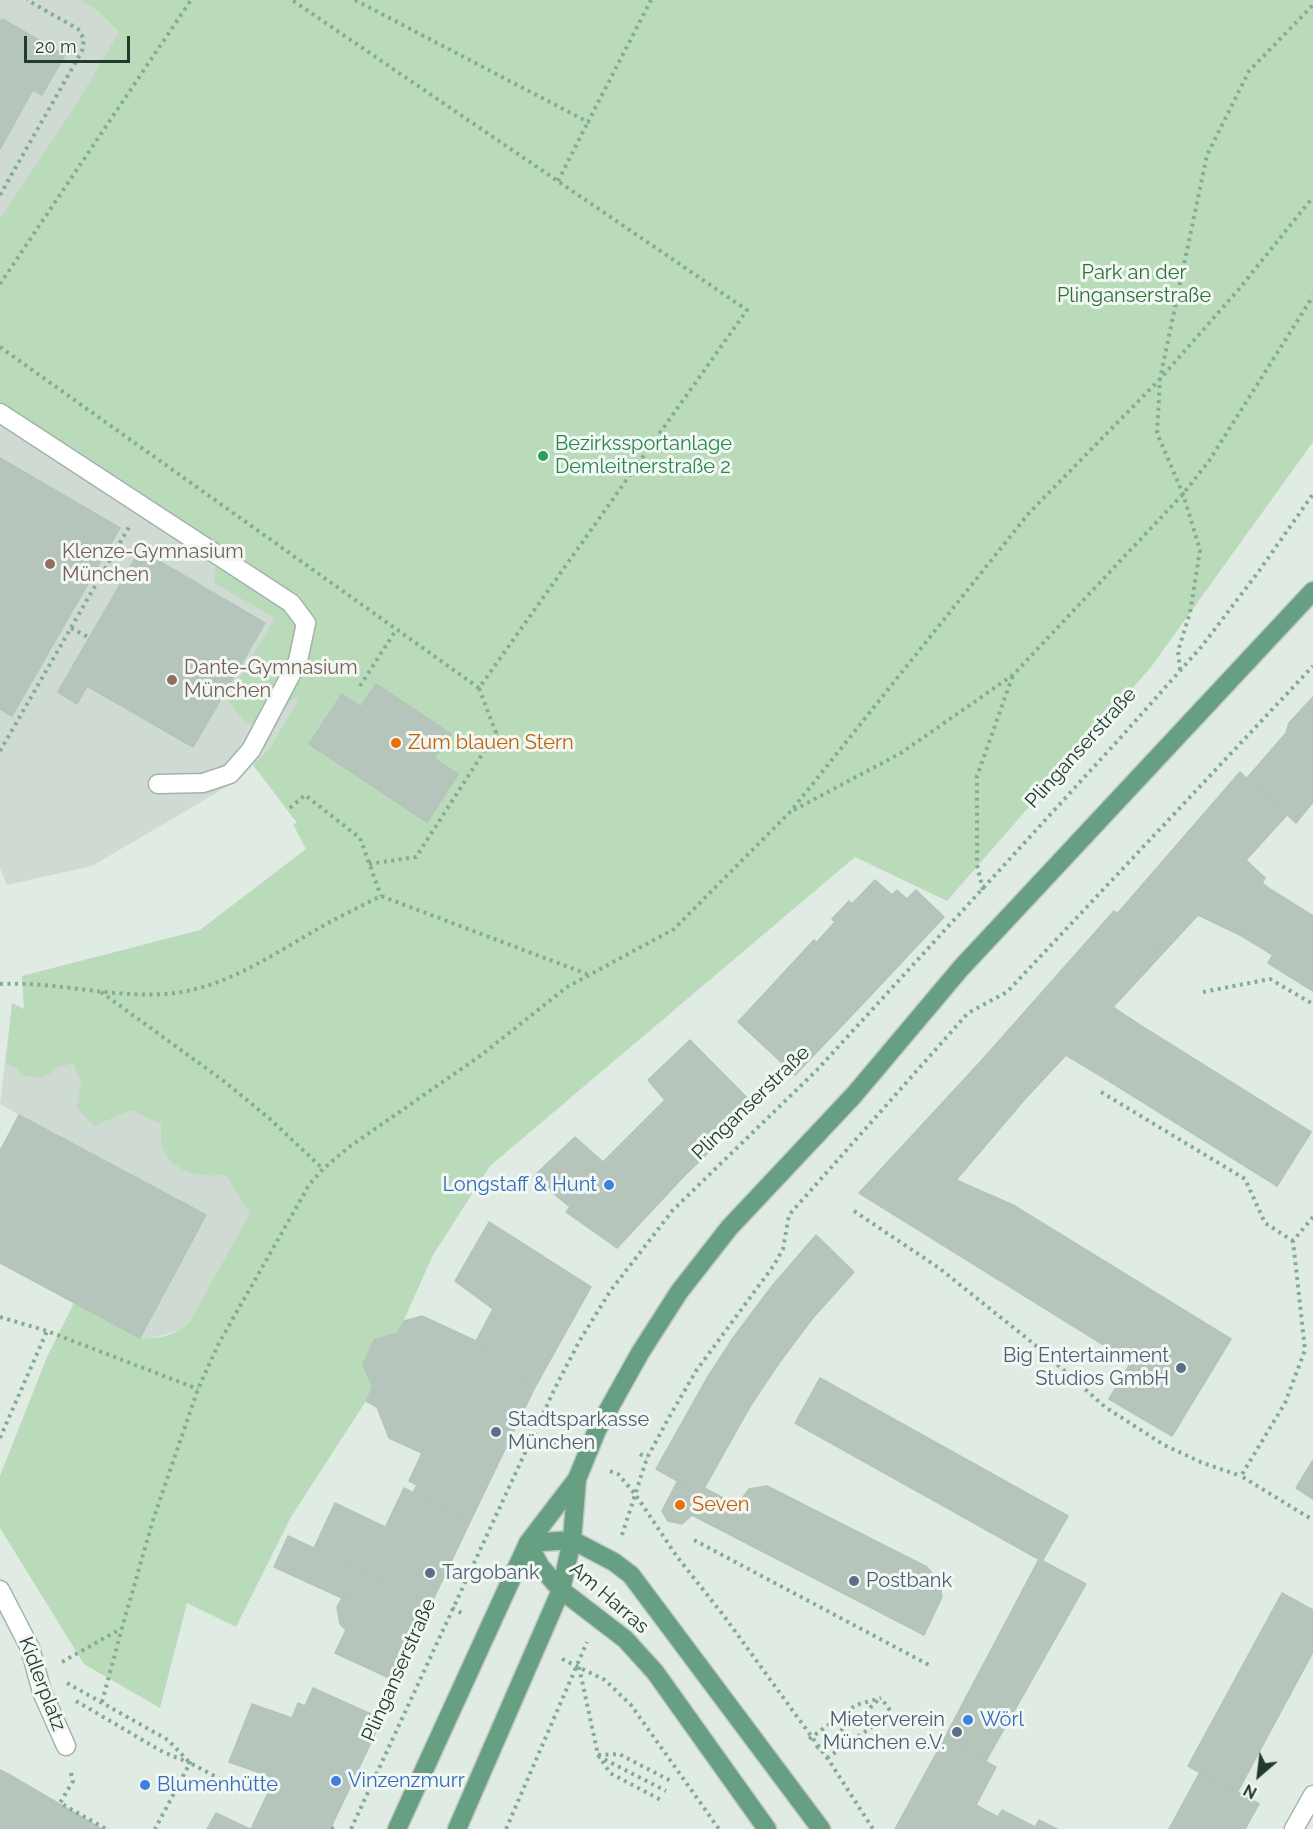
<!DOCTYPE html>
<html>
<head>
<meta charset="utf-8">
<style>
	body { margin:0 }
	#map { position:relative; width:1313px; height:1829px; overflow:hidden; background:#e0ebe3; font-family:Raleway,sans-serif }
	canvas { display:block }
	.north { position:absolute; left:1229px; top:1745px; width:60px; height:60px; -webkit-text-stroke:4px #f1f7f2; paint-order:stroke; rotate:208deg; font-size:16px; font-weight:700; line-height:24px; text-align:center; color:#223b2d }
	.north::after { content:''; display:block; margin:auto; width:21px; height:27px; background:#223b2d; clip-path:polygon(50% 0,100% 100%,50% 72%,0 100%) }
	.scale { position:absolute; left:24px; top:36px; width:106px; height:27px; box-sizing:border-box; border:3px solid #223b2d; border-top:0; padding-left:8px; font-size:18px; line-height:21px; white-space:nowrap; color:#223b2d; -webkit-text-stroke:4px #f1f7f2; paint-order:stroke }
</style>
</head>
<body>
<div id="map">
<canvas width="1313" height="1829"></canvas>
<div class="north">N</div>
<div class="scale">20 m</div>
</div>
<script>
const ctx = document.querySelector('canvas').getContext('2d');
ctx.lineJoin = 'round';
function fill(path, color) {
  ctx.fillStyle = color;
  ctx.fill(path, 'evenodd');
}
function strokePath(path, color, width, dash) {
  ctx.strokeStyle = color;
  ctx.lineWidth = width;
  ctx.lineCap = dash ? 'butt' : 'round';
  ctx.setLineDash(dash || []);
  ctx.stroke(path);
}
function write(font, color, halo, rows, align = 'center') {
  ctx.font = font + ' Raleway,sans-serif';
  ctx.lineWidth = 6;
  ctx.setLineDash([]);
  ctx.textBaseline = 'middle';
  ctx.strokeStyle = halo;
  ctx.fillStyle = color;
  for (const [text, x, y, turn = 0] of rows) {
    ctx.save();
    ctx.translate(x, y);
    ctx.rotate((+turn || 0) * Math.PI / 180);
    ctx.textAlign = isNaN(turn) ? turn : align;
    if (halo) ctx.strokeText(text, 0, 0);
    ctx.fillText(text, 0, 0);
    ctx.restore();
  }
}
fill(new Path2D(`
	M0 0H123L152 17 0 246Z
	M0 396 347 623 271 746 235 782 92 866 7 885 0 868Z
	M12 1003 270 1178 189 1323 183 1329 150 1339 140 1338 0 1263V1151L19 1115 0 1104Z`), '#cfdad2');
fill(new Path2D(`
	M79 0H1313V442L1151 667 947 901 855 857 490 1166 433 1255 398 1333 374 1340 363 1365 373 1387 366 1401 291 1517 236 1627 187 1603 160 1708 84 1664 0 1528V1476L47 1357 74 1303 140 1338C157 1340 176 1335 189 1323L250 1213 226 1175C203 1177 173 1174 163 1149 160 1143 161 1131 161 1124L131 1110 94 1126 77 1108 81 1082 73 1063 57 1068 43 1078 22 1075 16 1068 6 1064 12 1003 24 1009 22 976 200 930 306 849 293 824 297 823 253 765 271 746 298 701 294 698 274 722 246 724 227 699 275 618 214 583 219 548 0 403V219L77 103 119 32 97 10Z`), '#badbba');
const building = new Path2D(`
	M2 19 65 55 42 95 33 90 0 149V23Z
	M0 458 120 528 12 716 0 709Z
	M140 550 265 623 193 747 87 686 77 704 58 692Z
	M376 684 451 734 434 758 458 774 427 822 309 744 342 694 361 707Z
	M1313 697V802L1296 823 1247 778 1286 733 1289 723Z
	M1240 772 1286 816 1246 860 1265 878 1262 883 1270 889 1240 935 1198 915 1162 954 1117 914Z
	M875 880 892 895 897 890 907 899 916 890 944 917 872 994 817 942 835 922 832 919 849 901 852 904Z
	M1270 889 1313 916V991L1268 963 1273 955 1240 935Z
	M1114 911 1162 954 1113 1007 1143 1027 1109 1081 1066 1055 1025 1099 982 1060Z
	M814 940 872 994 795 1075 738 1022Z
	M1143 1027 1311 1132 1277 1186 1109 1081Z
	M690 1040 756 1107 685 1175 635 1130 665 1100 648 1080Z
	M982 1060 1025 1099 956 1180 1013 1205 1231 1339 1172 1436 1109 1399 1131 1362 859 1193Z
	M19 1115 206 1215 140 1338 0 1263V1151Z
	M635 1130 685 1175 617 1248 566 1212 570 1207 533 1177 575 1137 603 1162Z
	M489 1222 591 1287 534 1389 476 1341 493 1309 455 1281Z
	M816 1235 854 1272 812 1319 779 1363 751 1405 701 1494 656 1469 707 1378 733 1338 772 1286Z
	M422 1316 476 1341 534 1389 470 1522 413 1493 417 1485 409 1481 422 1453 389 1438 377 1407 366 1401 373 1387 363 1365 374 1340 398 1333 404 1321Z
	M820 1378 1068 1516 1042 1561 795 1423Z
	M1313 1460V1499L1296 1488Z
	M677 1482 701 1494 704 1488 737 1505 749 1489 767 1486 927 1567 940 1583 942 1597 924 1635 692 1515 682 1524 668 1521 662 1511Z
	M404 1488 470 1522 432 1602 364 1572Z
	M335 1503 385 1527 364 1572 314 1548Z
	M288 1536 371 1575 363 1594H353L342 1598 274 1567Z
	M1039 1559 1086 1584 986 1761 944 1739Z
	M371 1575 432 1602 398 1682 335 1653 346 1630 340 1624 337 1607 342 1598 353 1594H363Z
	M1282 1593 1313 1610V1652L1237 1793 1188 1766Z
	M313 1688 382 1719 343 1802 229 1762 252 1704 292 1718 298 1703 305 1706Z
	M944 1739 996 1767 976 1805 985 1810 975 1829H895Z
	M0 1770 10 1775 102 1829H0Z
	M1200 1772 1259 1804 1245 1829H1169Z
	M275 1778 343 1802 330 1829H251Z
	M985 1810 998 1817 1002 1810 1035 1827 1039 1820 1057 1829H975Z
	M216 1813 250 1829H207Z`);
fill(building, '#b6c5bc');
strokePath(building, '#b3c4b9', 1.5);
const minor = new Path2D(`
	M0 413 291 603 306 623 298 661 251 750 230 774 203 783 158 784
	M0 1590 30 1648 42 1692 66 1746
	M1294 1829 1313 1795`);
const major = new Path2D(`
	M528 1543 572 1540 614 1562 631 1575 821 1829
	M528 1543 540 1566 561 1590 625 1639 655 1672 767 1829
	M397 1829 528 1543 577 1479 597 1430 640 1353 679 1292 729 1228 854 1095 961 968 1313 591
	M457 1829 561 1590 572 1540 577 1479`);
strokePath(minor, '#a3b3a9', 21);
strokePath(major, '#c1c8c4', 21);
strokePath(new Path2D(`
	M355 0 588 122 651 0
	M558 181 588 122
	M0 195 82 51 84 39 78 29 27 0
	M0 284 191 0
	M0 347 479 688 747 310 292 0
	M71 628 90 638
	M1180 670 1178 651 1190 613 1200 550 1183 494 1157 433 1160 379 1207 155 1249 71 1313 5
	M360 686 396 630
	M0 751 129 527
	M290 808 305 795 360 838 381 896
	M794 810 901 753 1013 675 1183 494 1209 461 1313 296
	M369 864 416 857 496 733 479 688
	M983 890 977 865V776L1013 675
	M0 984C55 981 110 998 165 994 225 990 276 952 328 923 345 914 363 905 381 896L587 974
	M101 992 225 1082 270 1119 323 1169
	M1203 992 1270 979 1313 1004
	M1101 1092 1245 1179 1265 1223 1293 1241
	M854 1211 939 1268 1039 1348 1105 1407 1164 1445 1203 1463 1241 1476
	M1313 1217 1293 1241 1305 1350 1285 1403 1241 1476 1313 1520
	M0 1317 47 1331 198 1389
	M533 1434 562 1448
	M0 1438 47 1331
	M640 1454 647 1458
	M610 1471 618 1474 635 1494 678 1558 724 1616 830 1762 873 1829
	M622 1535 647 1458 668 1419 696 1371 774 1265 783 1249 789 1215 968 1013 1007 992 1313 666
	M694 1540 929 1665
	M452 1608 465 1615
	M562 1659 605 1680 631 1705 719 1829
	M62 1662 122 1628 153 1520 198 1389 219 1343 309 1185 323 1169 349 1147 480 1056 567 987 674 929 791 811 1029 513 1160 379 1239 289 1313 197
	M579 1667 598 1755 610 1773 661 1800
	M67 1683 168 1740 190 1763 235 1787
	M76 1701 163 1752 190 1763 155 1829
	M102 1702 122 1628
	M809 1739 856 1705 881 1698
	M816 1748 863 1715 880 1698
	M598 1755 619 1754 671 1781
	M598 1756 666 1791
	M827 1758 892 1713 881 1698
	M71 1773 73 1781 60 1803 106 1829
	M331 1828 334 1829
	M351 1829 555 1388 580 1340 611 1290 673 1210 817 1070 1122 736 1202 646 1259 571 1313 494
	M506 1829 587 1642`), '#82ad94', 4, [3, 4.5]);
strokePath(minor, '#fff', 18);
strokePath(major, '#669f82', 18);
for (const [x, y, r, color] of [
	[543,456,6,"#2e9e5b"],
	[50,564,6,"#8d6e63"],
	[172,680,6,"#8d6e63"],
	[396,743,6,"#e8710a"],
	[609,1185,6,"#3f7fe0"],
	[1181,1368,6,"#5c6f8a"],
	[496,1432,6,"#5c6f8a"],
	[680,1505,6,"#e8710a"],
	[430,1573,6,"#5c6f8a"],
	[854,1581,6,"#5c6f8a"],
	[968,1720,6,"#3f7fe0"],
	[957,1732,6,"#5c6f8a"],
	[336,1781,6,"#3f7fe0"],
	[145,1785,6,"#3f7fe0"]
]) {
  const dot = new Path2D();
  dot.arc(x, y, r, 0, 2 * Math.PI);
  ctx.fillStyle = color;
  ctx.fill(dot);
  strokePath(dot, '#f1f7f2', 2);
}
write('20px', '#2d7036', '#f1f7f2', [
	["Park an der",1134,273],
	["Plinganserstraße",1134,296]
]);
write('20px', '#27864d', '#f1f7f2', [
	["Bezirkssportanlage",555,444],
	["Demleitnerstraße 2",555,467]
], 'left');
write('20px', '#785e54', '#f1f7f2', [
	["Klenze-Gymnasium",62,552],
	["München",62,575],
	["Dante-Gymnasium",184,668],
	["München",184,691]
], 'left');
write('20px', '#c56008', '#f1f7f2', [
	["Zum blauen Stern",408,743],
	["Seven",692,1505]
], 'left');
write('20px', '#223b2d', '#f1f7f2', [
	["Plinganserstraße",1081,748,-48],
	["Plinganserstraße",751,1103,-44],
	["Am Harras",609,1598,41],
	["Plinganserstraße",399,1670,-66],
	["Kidlerplatz",42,1684,69]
]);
write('20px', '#366cbe', '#f1f7f2', [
	["Longstaff & Hunt",597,1185,"right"],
	["Wörl",980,1720],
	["Vinzenzmurr",348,1781],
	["Blumenhütte",157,1785]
], 'left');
write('20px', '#4e5e75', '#f1f7f2', [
	["Big Entertainment",1169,1356,"right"],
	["Studios GmbH",1169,1379,"right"],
	["Stadtsparkasse",508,1420],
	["München",508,1443],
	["Targobank",442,1573],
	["Postbank",866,1581],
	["Mieterverein",945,1720,"right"],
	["München e.V.",945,1743,"right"]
], 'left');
</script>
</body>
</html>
